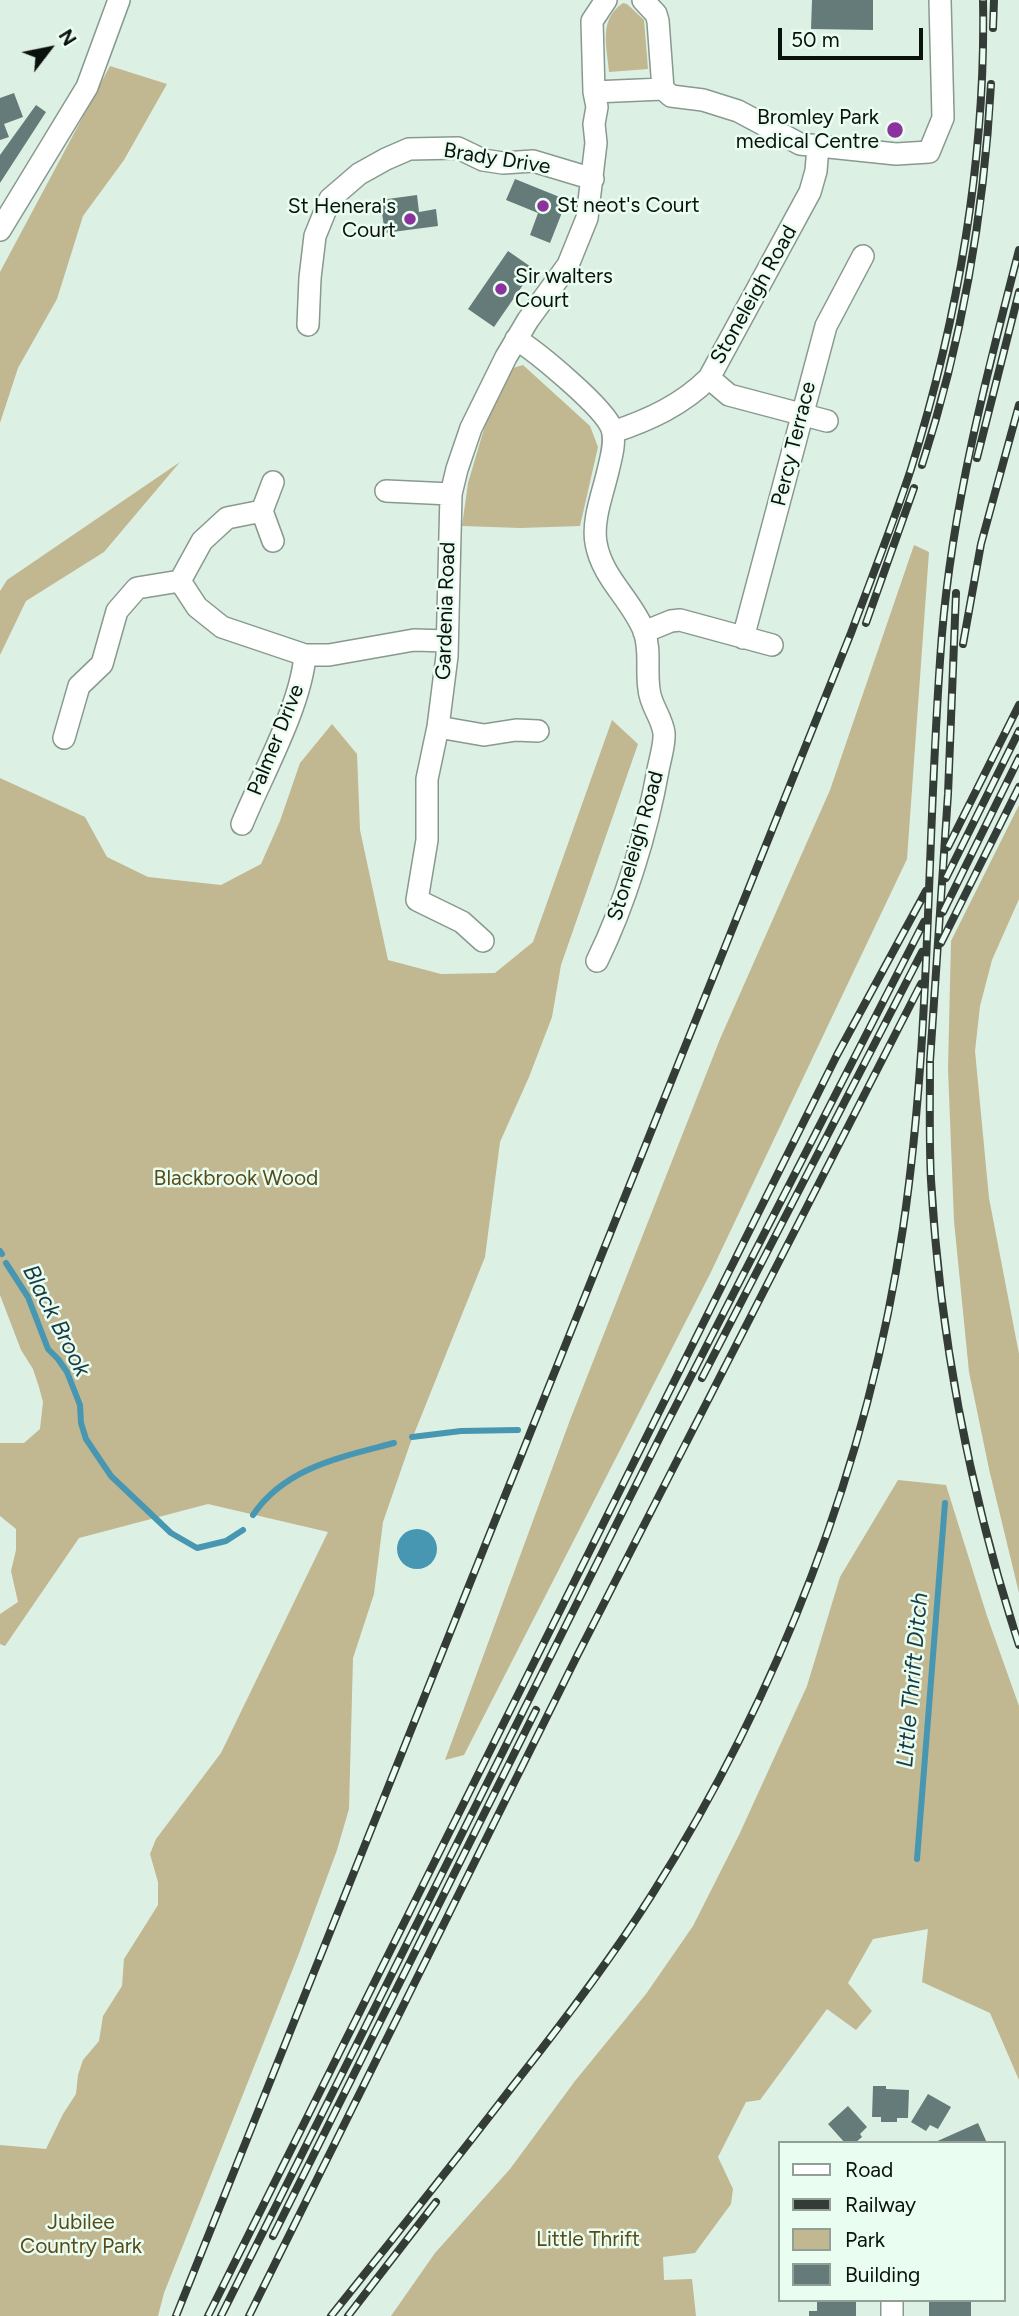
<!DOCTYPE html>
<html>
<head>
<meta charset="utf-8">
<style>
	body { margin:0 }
	#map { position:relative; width:1019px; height:2316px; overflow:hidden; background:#ddf0e4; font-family:Figtree,sans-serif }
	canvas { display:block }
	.legend { position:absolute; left:778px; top:2141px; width:228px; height:161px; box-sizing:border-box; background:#eafdf1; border:2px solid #919f96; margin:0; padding:9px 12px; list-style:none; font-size:21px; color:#0b110d }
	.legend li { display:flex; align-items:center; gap:14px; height:35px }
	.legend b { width:35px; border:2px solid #919f96 }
	.north { position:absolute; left:14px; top:14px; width:70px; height:70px; -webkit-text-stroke:5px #eafdf1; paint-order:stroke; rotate:58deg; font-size:19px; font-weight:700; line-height:28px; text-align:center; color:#0b110d }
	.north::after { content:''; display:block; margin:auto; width:24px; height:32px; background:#0b110d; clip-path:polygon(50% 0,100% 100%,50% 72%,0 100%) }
	.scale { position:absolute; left:778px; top:28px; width:145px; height:32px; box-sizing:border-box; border:4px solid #0b110d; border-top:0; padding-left:9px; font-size:21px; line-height:24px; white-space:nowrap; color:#0b110d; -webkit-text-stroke:5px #eafdf1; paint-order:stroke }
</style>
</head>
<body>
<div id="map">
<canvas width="1019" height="2316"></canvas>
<ul class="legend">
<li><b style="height:9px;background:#fff"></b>Road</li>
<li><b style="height:9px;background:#343c37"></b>Railway</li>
<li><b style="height:19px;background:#c1b791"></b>Park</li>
<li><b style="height:19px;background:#657b79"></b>Building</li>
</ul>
<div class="north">N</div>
<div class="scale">50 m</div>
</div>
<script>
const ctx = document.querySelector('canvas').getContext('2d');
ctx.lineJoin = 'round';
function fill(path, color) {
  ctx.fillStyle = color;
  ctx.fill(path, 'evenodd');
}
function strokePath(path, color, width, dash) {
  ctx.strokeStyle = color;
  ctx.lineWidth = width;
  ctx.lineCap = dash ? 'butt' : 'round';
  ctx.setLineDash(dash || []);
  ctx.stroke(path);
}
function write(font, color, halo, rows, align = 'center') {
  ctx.font = font + ' Figtree,sans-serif';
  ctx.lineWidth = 5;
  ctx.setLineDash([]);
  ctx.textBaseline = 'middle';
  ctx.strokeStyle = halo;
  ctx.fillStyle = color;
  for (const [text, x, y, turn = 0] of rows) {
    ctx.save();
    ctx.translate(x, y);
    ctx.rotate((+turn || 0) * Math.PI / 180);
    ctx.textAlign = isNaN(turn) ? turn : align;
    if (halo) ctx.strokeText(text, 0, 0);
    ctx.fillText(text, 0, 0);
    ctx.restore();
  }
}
fill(new Path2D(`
	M623 3 627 4 644 20 648 69 609 72C607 46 598 20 623 3Z
	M110 66 167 84 124 160 83 216 57 299 18 368 0 423V272Z
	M523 365 590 426 598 447 580 526 520 528 462 526 468 483 486 422 513 368Z
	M180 462 104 552 26 601 0 655V591L7 580Z
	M914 545 929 552 907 859 710 1274 464 1755 445 1760 570 1420 720 1039 830 790Z
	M612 720 638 744 561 965 552 1017 529 1077 500 1142 485 1257 410 1444 383 1522 374 1594 353 1658 349 1809 337 1850 298 1956 164 2293 158 2316H0V2145L46 2149 63 2114 76 2094 78 2075 83 2060 99 2041 103 2016 122 1986 124 1959 158 1905V1882L150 1854 156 1839 221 1753 328 1532 208 1504 79 1538 5 1646 0 1644V1614L18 1602 11 1571 16 1550V1529L0 1516V1443H24L40 1429 43 1402 39 1387 33 1369 21 1350 0 1295V778L85 817 107 857 148 877 221 885 261 864 280 821 300 763 332 724 357 754 360 830 388 960 441 974 495 973 533 942Z
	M1019 805V899L992 960 980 1006 975 1051 989 1198 1019 1354V1593L989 1469 969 1372 954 1221 948 1069 951 941Z
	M898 1480 946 1485 987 1616 1019 1706V2080L990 2013 922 1982 928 1929 873 1939 848 1983 872 2011 856 2030 827 2009 760 2100 746 2102 718 2157 733 2189 731 2204 695 2253 663 2257 664 2280 692 2279 696 2316H391L435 2253 510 2169 575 2081 646 1994 693 1926 739 1835 807 1686 840 1577Z`), '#c1b791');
fill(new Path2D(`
	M397 1549a20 20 0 1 1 40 0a20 20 0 1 1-40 0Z`), '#4897b2');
strokePath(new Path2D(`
	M0 1251 2 1254
	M6 1263 28 1297 48 1349 58 1359 67 1372 80 1405 81 1423 86 1439 111 1476 171 1533 197 1548 226 1541 243 1530
	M412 1437 461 1431 518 1430
	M253 1515C285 1467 342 1457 394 1443
	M917 1859 945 1503`), '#4897b2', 6);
fill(new Path2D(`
	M812 0H873V30L811 29Z
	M14 93 23 117 4 124 9 137 0 140V98Z
	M36 105 46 112 0 183V155Z
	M515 179 567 200 550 243 530 235 538 213 506 200Z
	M417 195 419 212 436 209 438 226 385 233 380 200Z
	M508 251 534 269 494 327 468 309Z
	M873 2086H886V2089L909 2090 908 2118H897V2122H881V2117H872Z
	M928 2094 951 2107 938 2129 930 2125 926 2131 911 2122Z
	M848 2106 867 2127 860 2134 862 2137 855 2143H845L828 2124Z
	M978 2123 987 2143H933Z
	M817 2300H856V2316H809V2311H817Z
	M929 2300H971V2316H929Z`), '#657b79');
const minor = new Path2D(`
	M663 89 671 96 703 100 738 111 800 144 896 154 929 152 943 118 940 0
	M594 92 663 89 658 21 656 14 643 0
	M0 230 87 87 119 0
	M308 325 310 278 315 236 330 199 359 174 386 159 409 149 458 148 483 160 503 163 533 161 593 179
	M516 339C537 352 605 408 612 429 616 442 611 458 608 471 603 493 592 520 596 543 602 578 632 600 644 631 651 650 646 669 649 689 650 705 662 717 664 733 665 744 660 759 658 770 647 832 625 904 597 961
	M709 378 729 395 827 421
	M613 432C649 420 682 405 709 378L810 192 816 171 818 147
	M386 491 451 494
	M262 511 273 541
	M180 581 197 607 222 627 305 655H329L414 640 447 641
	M180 581 202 541 227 518 262 511 273 482
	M644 632 671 621 680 620 772 645
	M743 638 826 326 863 256
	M438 727 484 735 516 730 538 731
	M64 738 79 686 102 664 117 611 137 588 180 581
	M242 824C262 775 301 706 305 655
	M483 941 462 922 417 900 427 840V779L438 727 447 656 451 494 457 469 471 428 506 357 528 320 568 265 587 218 596 143 594 124 597 107 594 92 592 21 606 0
	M892 2316V2300`);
strokePath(minor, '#88998f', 24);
strokePath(minor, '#fff', 21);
const rail = new Path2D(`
	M993 28 994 0
	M977 458 1019 292
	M922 465C962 341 984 214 991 84
	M866 623 914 488
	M963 644 981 544 1019 405
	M948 847 1019 705
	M946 878 1019 731
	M943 912 1019 758
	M941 943 1019 787
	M930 1061 948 794 956 593
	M930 1063C930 1102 929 1141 931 1180 940 1339 970 1494 1019 1645
	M702 1378 922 952
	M273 2236 536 1710
	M176 2316 851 633C871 579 893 524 911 469 958 319 986 157 983 0
	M208 2316 837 1055 926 891
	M221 2316 664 1429 924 922
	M249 2316 577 1656 921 984
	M331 2316C392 2240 453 2164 512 2087 561 2025 609 1962 651 1896 779 1694 868 1465 903 1228 932 1032 926 832 942 634 953 503 986 377 1019 250
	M348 2316 436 2202`);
strokePath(rail, '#343c37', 8);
strokePath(rail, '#eafdf1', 5, [16]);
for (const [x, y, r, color] of [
	[895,130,9,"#8b329e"],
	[543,206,7,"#8b329e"],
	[410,219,7,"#8b329e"],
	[501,289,7,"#8b329e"]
]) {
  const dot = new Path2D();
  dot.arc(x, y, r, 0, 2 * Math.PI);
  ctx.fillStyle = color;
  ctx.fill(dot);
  strokePath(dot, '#eafdf1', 2.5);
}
write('21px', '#0b110d', '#eafdf1', [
	["Bromley Park",879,118],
	["medical Centre",879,142],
	["St neot's Court",557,206,"left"],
	["St Henera's",396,207],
	["Court",396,231],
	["Sir walters",515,277,"left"],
	["Court",515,301,"left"]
], 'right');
write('21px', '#0b110d', '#eafdf1', [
	["Brady Drive",497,159,9],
	["Stoneleigh Road",754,295,-61],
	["Percy Terrace",794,444,-76],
	["Gardenia Road",446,611,-88],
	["Palmer Drive",276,740,-68],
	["Stoneleigh Road",636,846,-74]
]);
write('21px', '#594b19', '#eafdf1', [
	["Blackbrook Wood",236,1179],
	["Jubilee",81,2223],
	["Country Park",81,2247],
	["Little Thrift",588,2240]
]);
write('italic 23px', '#163a46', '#eafdf1', [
	["Black Brook",56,1321,63],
	["Little Thrift Ditch",913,1680,-85]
]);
</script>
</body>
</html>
